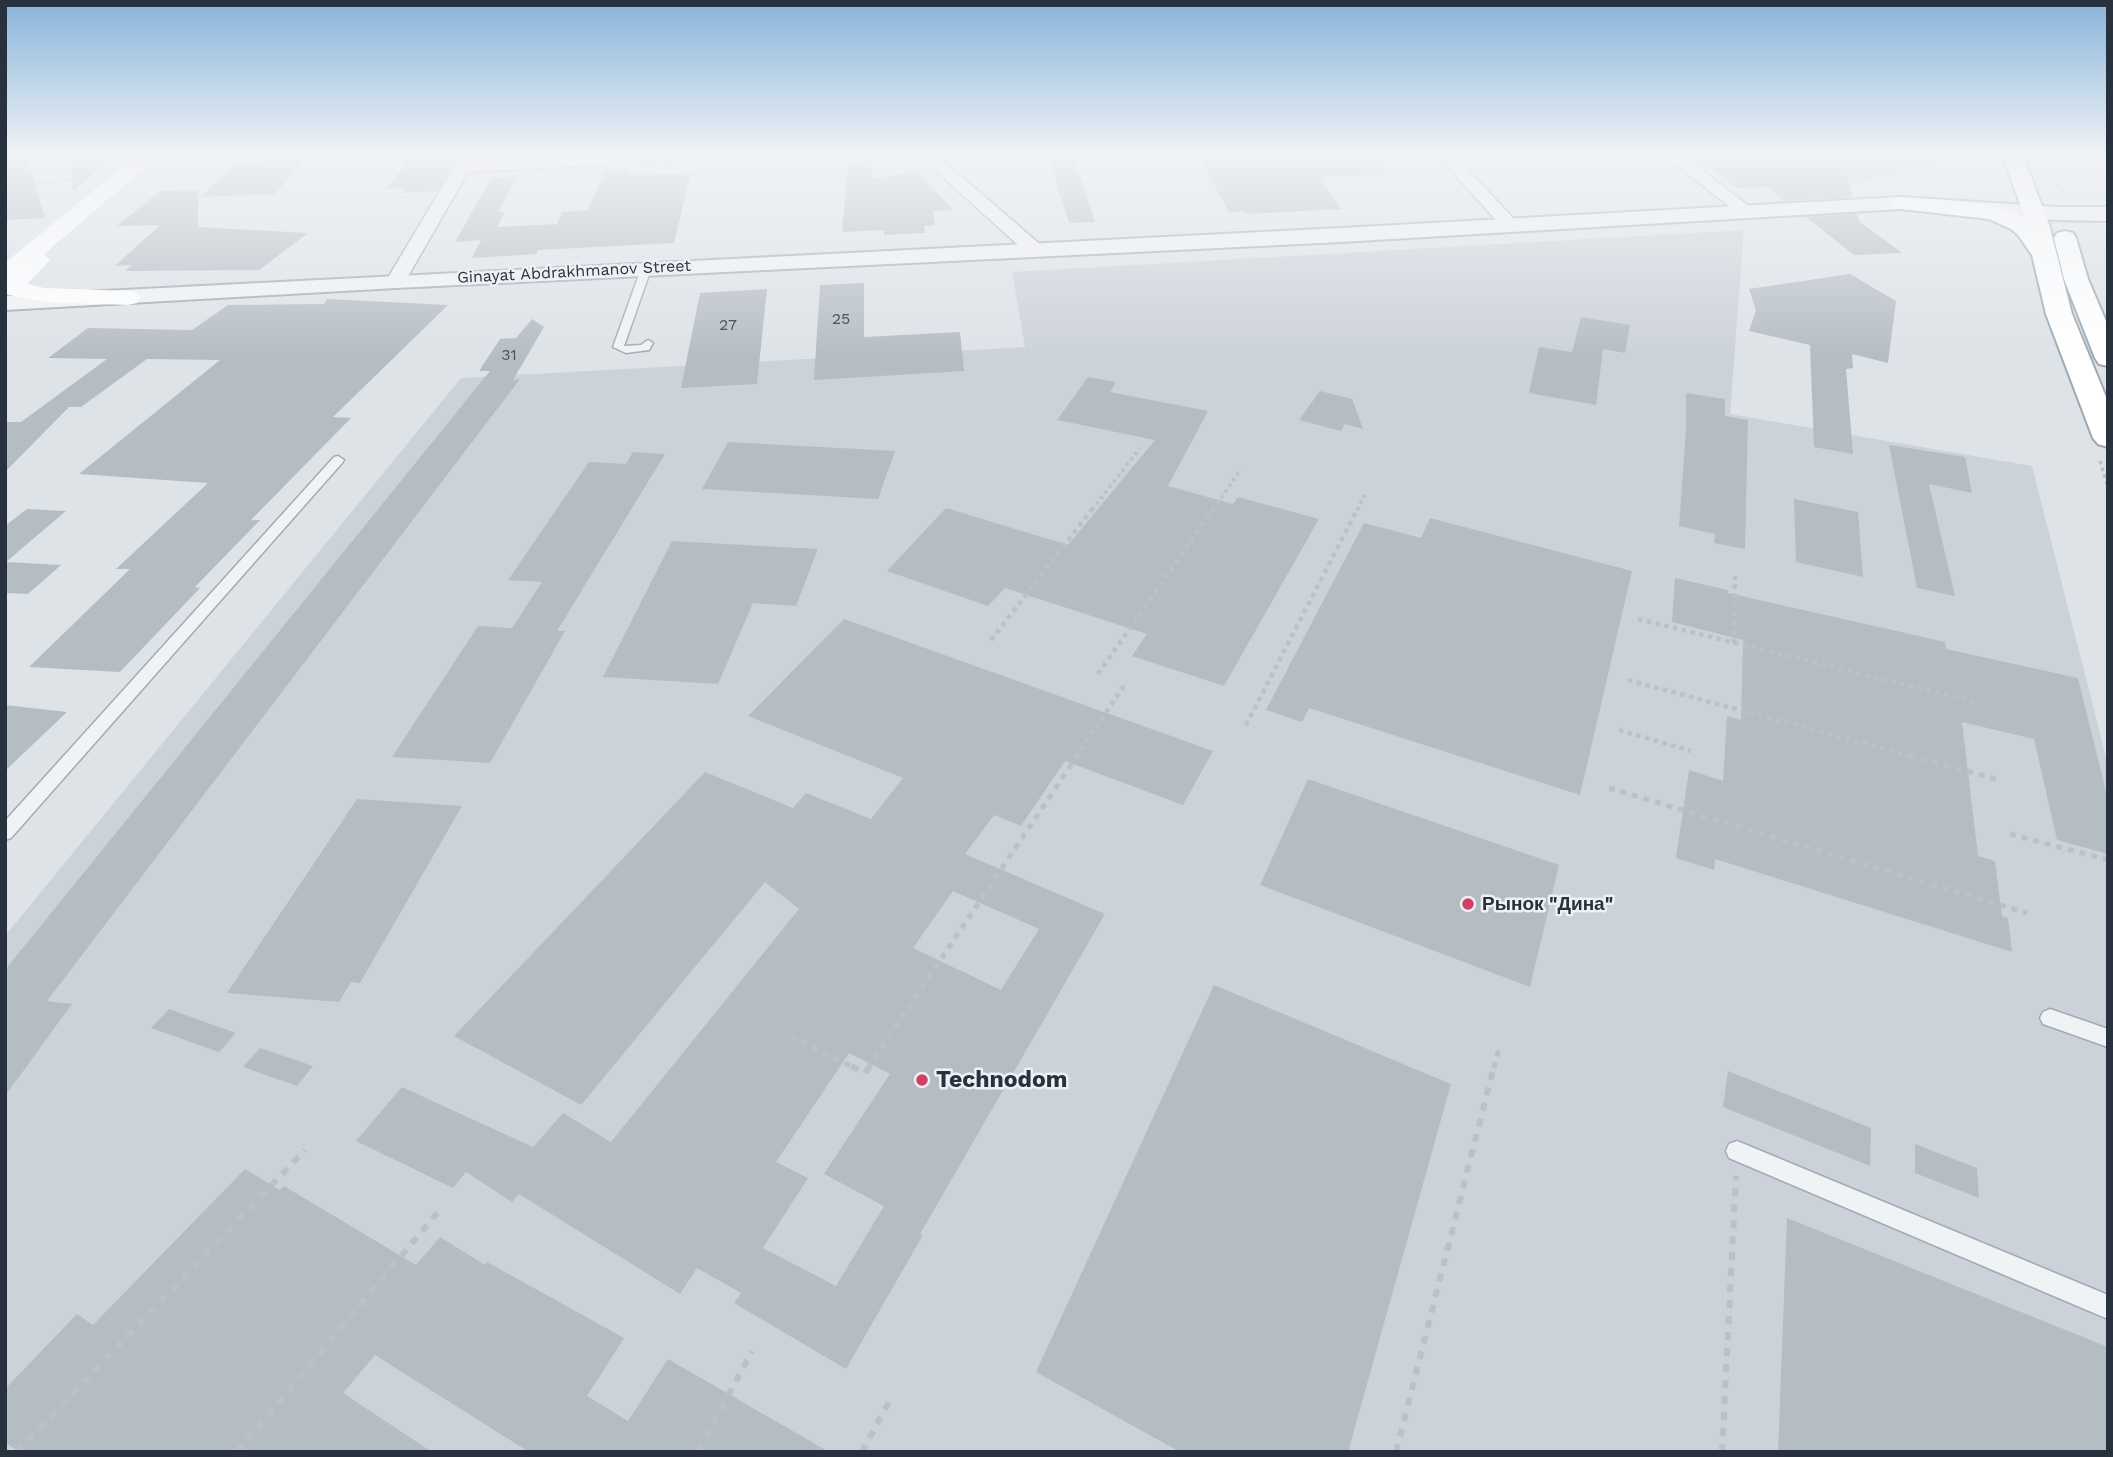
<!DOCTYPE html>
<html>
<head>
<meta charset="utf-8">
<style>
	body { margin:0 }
	#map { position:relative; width:2113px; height:1457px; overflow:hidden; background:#dee3e8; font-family:"Work Sans",sans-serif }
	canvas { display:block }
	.frame { position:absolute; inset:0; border:7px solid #27323e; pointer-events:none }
</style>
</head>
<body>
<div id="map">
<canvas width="2113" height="1457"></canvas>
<div class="frame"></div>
</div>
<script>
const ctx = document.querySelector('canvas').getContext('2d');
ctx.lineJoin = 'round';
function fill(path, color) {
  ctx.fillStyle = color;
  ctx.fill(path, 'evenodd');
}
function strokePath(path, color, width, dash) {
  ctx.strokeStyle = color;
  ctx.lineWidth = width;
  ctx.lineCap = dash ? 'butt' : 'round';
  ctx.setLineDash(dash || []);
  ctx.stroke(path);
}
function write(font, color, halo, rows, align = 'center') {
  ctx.font = font + ' "Work Sans",sans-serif';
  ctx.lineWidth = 5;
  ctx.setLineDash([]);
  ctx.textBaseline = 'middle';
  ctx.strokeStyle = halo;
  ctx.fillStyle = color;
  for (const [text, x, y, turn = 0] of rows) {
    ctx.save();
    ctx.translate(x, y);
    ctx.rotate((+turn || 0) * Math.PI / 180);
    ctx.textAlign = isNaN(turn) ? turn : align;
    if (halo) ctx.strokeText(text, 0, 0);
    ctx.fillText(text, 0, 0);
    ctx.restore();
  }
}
fill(new Path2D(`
	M1752 154H1939L1938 165 1841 187Z
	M1744 230 1730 414 2032 466 2108 765V1452H5V936L461 378 1025 347 1012 272Z`), '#ccd2d9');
fill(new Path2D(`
	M5 154H26L45 218 5 220Z
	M71 154H117L73 191Z
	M267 154H310L275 194 201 197 236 163 259 162Z
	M1047 154H1073L1095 222 1069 223Z
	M1197 154H1385V175L1318 177 1341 209 1246 214 1244 211 1229 212Z
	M1692 154H1841L1853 197 1785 201 1767 187 1737 188Z
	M458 156 437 191 402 193 405 188 386 189 410 158Z
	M873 160 872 179 917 171 953 210 933 211 935 225 924 226 925 233 884 235V230L842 232 848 161Z
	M631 169 629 175 691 173 674 243 538 250 536 254 472 258 481 240 455 242 491 178 518 176 498 212H505L497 227 557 224 562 212 588 210 605 170Z
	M198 190V227L308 233 259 270 125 271 132 265 115 266 160 225 117 226 160 191Z
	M1857 214 1860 222 1902 253 1854 255 1806 217Z
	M1850 274 1896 301 1888 363 1852 354 1853 368 1846 369 1853 454 1814 447 1810 345 1749 331 1756 310 1749 289Z
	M864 283V337L960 332 964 371 814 380 820 285Z
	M767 289 757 384 681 388 700 293Z
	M327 299 448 305 333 417 351 418 251 520H260L195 587 200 588 120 672 29 667 130 569H116L208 483 79 474 220 360 147 359 81 407H69L5 472V422H21L107 359 48 358 88 328 192 330 228 305 324 304Z
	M1581 317 1630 325 1625 353 1603 349 1596 405 1529 393 1539 347 1572 352Z
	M532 319 544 327 513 380 520 379 47 1001 72 1004 5 1096V970L490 371H479L500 339 516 338Z
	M1088 377 1116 382 1110 392 1208 411 1168 486 1233 504 1238 497 1319 519 1224 686 1132 656 1147 634 1005 588 988 606 887 571 946 508 1068 545 1155 440 1057 420Z
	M1320 391 1352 399 1363 429 1345 424 1341 431 1299 420Z
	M1686 393 1725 399V416L1748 420 1745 549 1714 543 1715 534 1679 526 1686 430Z
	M728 442 895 451 878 499 702 489Z
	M1889 445 1965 457 1972 493 1929 484 1955 596 1917 588Z
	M633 452 665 454 557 631H565L490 763 392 757 478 626 512 628 542 582 508 580 589 462 626 464Z
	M1794 499 1858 512 1863 577 1796 562Z
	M27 509 66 511 6 562 61 565 28 594 5 593V526Z
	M1430 518 1632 571 1580 795 1309 708 1302 722 1266 710 1364 523 1421 538Z
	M672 541 818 549 796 606 753 603 718 684 603 677Z
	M1675 578 1728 590V593L1945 642 1946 649 2078 678 2108 800V854L2057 840 2034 739 1962 722 1978 856 1995 861 2002 916 2008 918 2012 952 1715 859 1714 870 1676 858 1689 770 1723 781 1727 716 1741 720 1743 640 1672 622Z
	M844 619 1213 751 1183 805 1065 761 1021 826 994 815 965 854 1105 914 920 1234 923 1235 846 1369 734 1303 741 1293 697 1268 680 1294 519 1194 512 1202 466 1172 453 1188 356 1141 402 1087 533 1147 563 1113 611 1142 799 909 765 882 581 1105 454 1036 705 772 793 808 806 793 871 819 903 778 748 716ZM953 891 1039 929 1001 990 913 948ZM849 1053 890 1074 824 1174 884 1206 836 1286 763 1248 808 1178 776 1162Z
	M5 705 67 712 5 771Z
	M1308 779 1559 865 1530 987 1260 885Z
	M357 799 462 806 360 983 351 982 339 1002 227 993Z
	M1214 985 1451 1084 1348 1452H1180L1036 1372Z
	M169 1009 216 1026 236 1033 219 1052 151 1028Z
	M260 1048 313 1066 297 1086 243 1067Z
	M1728 1071 1871 1128 1870 1166 1723 1107Z
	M1915 1144 1977 1168 1979 1198 1915 1173Z
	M245 1169 280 1190 284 1186 416 1265 440 1237 485 1265 487 1262 624 1338 587 1396 628 1421 668 1359 829 1452H529L375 1355 343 1393 432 1452H19L5 1442V1389L77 1314 93 1325Z
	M1787 1218 2108 1347V1452H1778Z`), '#b5bdc4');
const service = new Path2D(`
	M646 266 651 269 624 346 641 345 648 340 653 343 649 350 626 353 613 347 641 269Z
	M338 456 344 460 342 463 11 838 5 840V821L334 457Z
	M2050 1009 2108 1029V1047L2043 1024 2040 1018 2043 1012Z
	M1737 1141 2108 1295V1319L1729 1158 1726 1151 1729 1144Z`);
const minor = new Path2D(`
	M462 154H478L474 161 613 154H726L718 159 468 172 403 285H389L386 281Z
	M917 154H935L1042 246 1044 250 1042 254H1028Z
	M1436 154H1453L1516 221 1519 225 1516 229H1504Z
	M1662 154H1681L1754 210 1745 215 1739 214Z`);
const tertiary = new Path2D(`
	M1901 197 2056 207H2108V221L2056 220 1901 209 1341 242 396 288 5 310V296L1341 228Z`);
const primary = new Path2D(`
	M2002 154H2022L2049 224 2072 314 2108 402V447L2098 444 2093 438 2046 314 2032 255 2018 235 2011 229 1989 219 1901 209 1893 208 1890 203 1893 198 1901 197C1942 201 1987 199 2025 218Z
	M2065 231 2073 233 2076 238 2088 279 2108 326V366L2099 364 2095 358 2064 279 2054 238 2057 233Z`);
strokePath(service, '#a3aab2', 3);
strokePath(minor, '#a3aab2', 3);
strokePath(tertiary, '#a3aab2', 4);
strokePath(primary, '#9da9b3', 4);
strokePath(new Path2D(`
	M2044 154 2063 193
	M5 188 85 177`), '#bcc1c6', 2.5, [2.5, 2.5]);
strokePath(new Path2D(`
	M2100 461 2108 487
	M1092 510 1140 448
	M1213 510 1241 469
	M1357 510 1365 495`), '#bcc1c6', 3.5, [3.5, 3.5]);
strokePath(new Path2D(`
	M1638 619 1980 703
	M991 640 1093 508
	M1734 643 1735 576
	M1098 674 1214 508
	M1628 680 1915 757
	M1246 725 1358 508
	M1619 730 1691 751
	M1076 757 1125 684`), '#bcc1c6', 4.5, [4.5, 4.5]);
strokePath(new Path2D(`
	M1909 756 1996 779
	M1609 788 2027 913
	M2010 834 2108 860
	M791 1036 855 1068
	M868 1068 1077 756
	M1494 1068 1499 1048`), '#bcc1c6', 5, [6, 6]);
strokePath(new Path2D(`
	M851 1066 865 1073 870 1066
	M17 1452 305 1150
	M237 1452 438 1212
	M698 1452 752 1351
	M862 1452 892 1396
	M1396 1452 1494 1066
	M1722 1452 1736 1176`), '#bcc1c6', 6, [8, 8]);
fill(service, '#f0f3f6');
fill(minor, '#f0f3f6');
fill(tertiary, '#f0f3f6');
fill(new Path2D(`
	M138 154H161L44 254 50 260 27 284 44 288 128 291 137 293 140 298 137 303 128 305 44 302 5 294V263Z`), '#fff');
fill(primary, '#fff');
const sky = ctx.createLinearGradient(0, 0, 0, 358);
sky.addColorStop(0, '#88b4db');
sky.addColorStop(0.43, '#f0f2f5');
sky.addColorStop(1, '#f0f2f500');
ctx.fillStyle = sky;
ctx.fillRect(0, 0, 2113, 358);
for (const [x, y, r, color] of [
	[1468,904,7,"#cf4167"],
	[922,1080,7,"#cf4167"]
]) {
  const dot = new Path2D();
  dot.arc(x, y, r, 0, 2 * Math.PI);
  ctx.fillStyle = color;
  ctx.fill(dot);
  strokePath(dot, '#edf1f5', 2.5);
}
write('16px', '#27323e', '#edf1f5', [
	["Ginayat Abdrakhmanov Street",574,272,-3]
]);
write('16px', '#4a5560', null, [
	["25",841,319],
	["27",728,325],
	["31",509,355]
]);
write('bold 19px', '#27323e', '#edf1f5', [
	["Рынок \"Дина\"",1482,904]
], 'left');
write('bold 23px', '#27323e', '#edf1f5', [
	["Technodom",936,1080]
], 'left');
</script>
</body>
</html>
